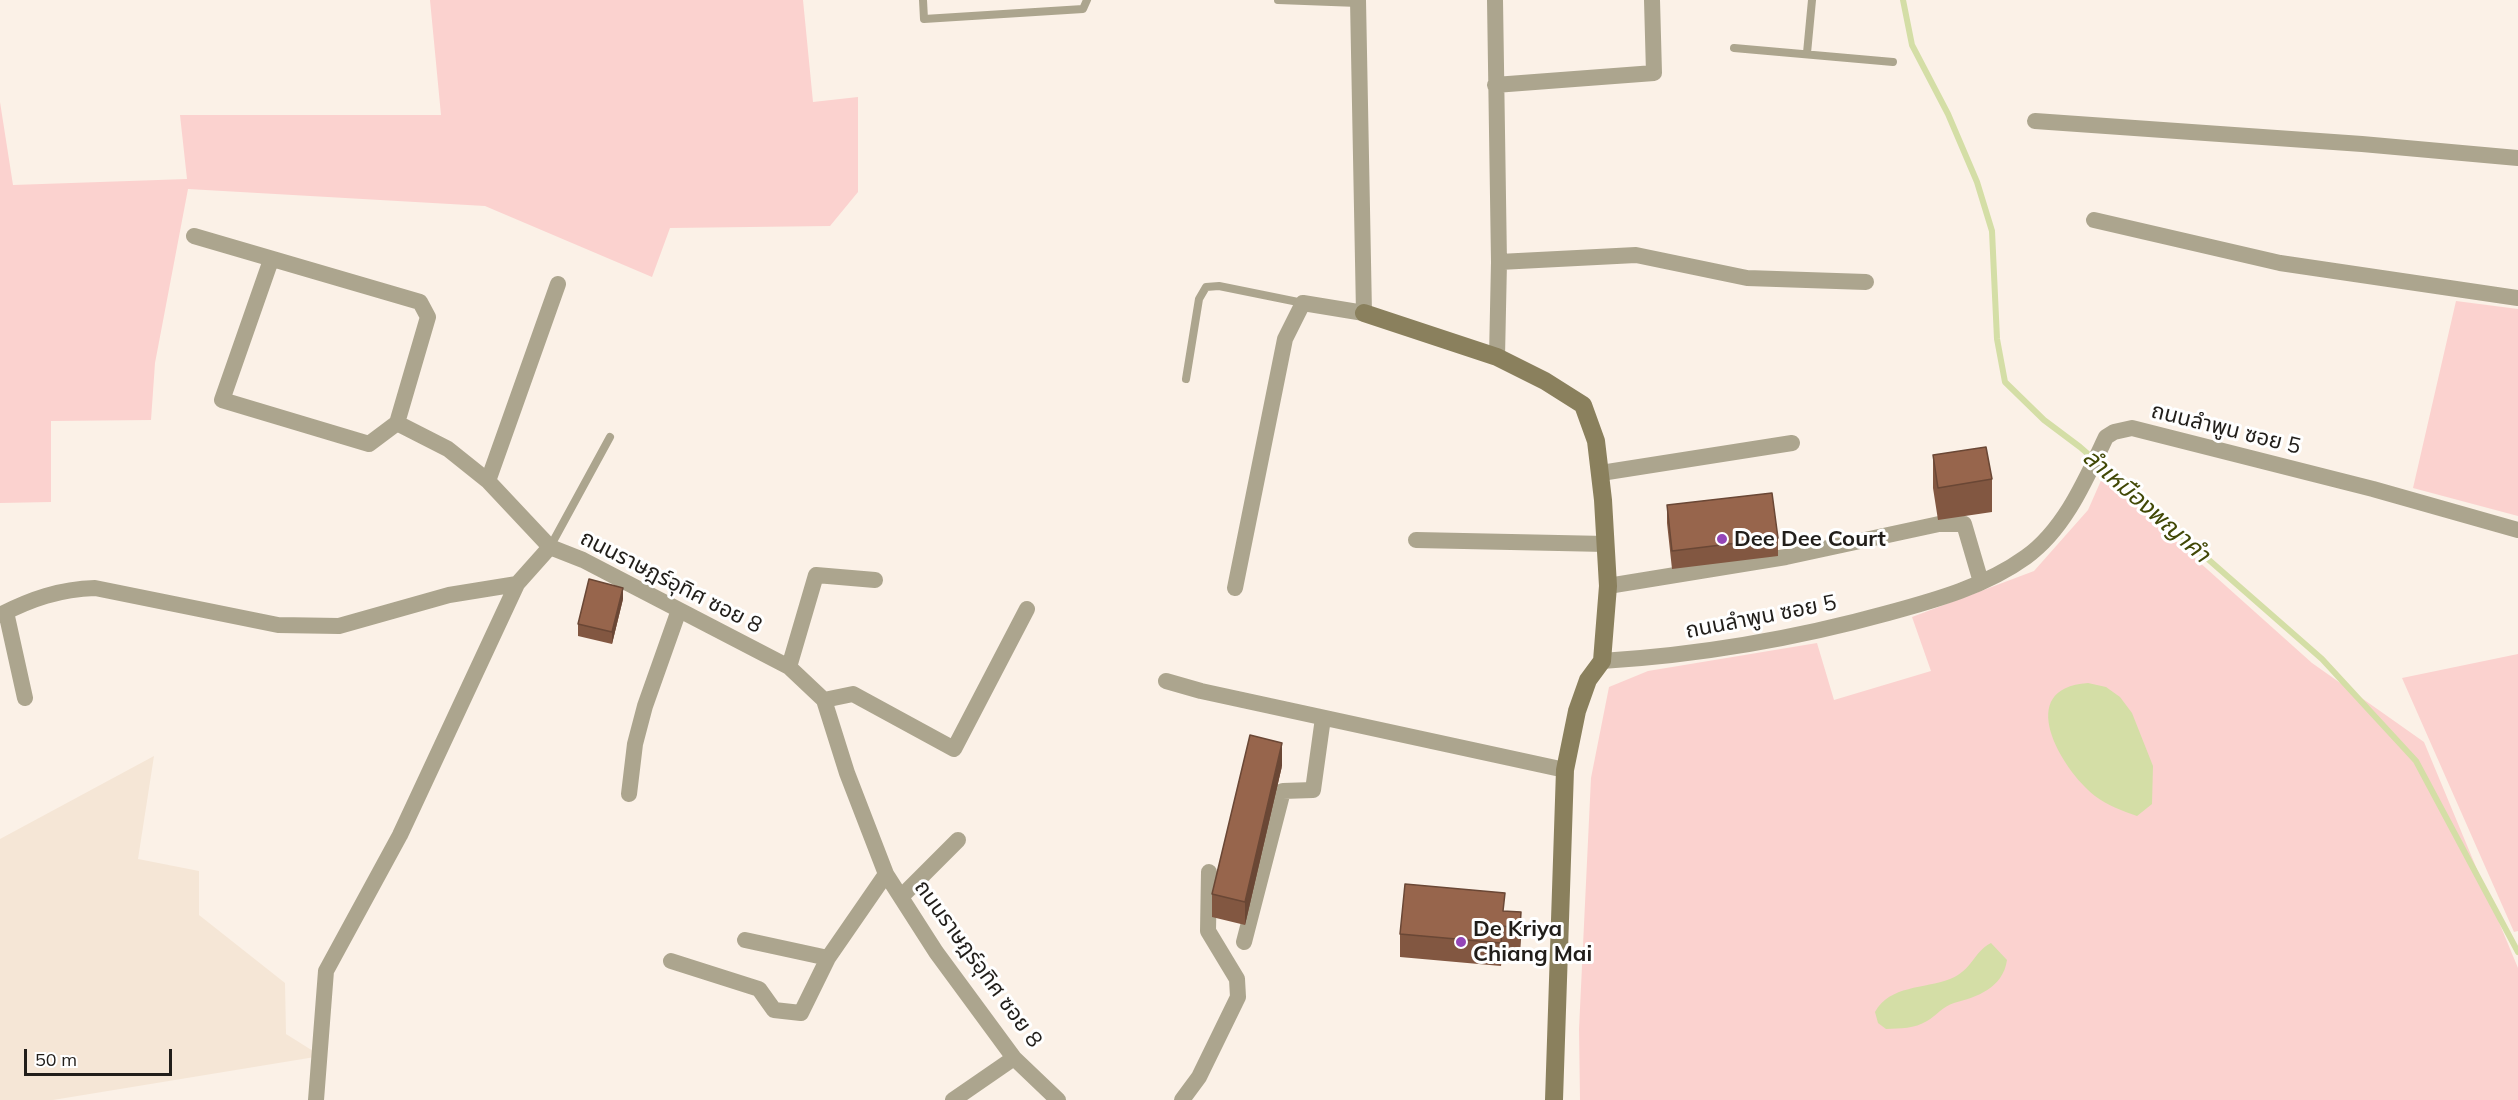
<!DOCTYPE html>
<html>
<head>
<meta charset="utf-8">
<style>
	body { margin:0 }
	#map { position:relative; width:2518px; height:1100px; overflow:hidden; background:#fbf1e7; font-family:Mulish,sans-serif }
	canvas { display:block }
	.scale { position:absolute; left:24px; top:1049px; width:148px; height:27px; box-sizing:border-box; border:3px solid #211e1a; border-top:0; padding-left:8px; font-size:18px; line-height:21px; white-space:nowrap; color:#211e1a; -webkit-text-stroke:4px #fff; paint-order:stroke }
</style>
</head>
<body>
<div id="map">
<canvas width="2518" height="1100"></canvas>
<div class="scale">50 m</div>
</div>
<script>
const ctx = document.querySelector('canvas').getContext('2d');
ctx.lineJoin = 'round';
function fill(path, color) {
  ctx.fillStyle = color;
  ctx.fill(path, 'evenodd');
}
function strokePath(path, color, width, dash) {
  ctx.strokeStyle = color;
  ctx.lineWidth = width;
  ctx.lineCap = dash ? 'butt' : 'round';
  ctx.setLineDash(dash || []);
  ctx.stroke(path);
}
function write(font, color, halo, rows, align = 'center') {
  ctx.font = font + ' Mulish,"Noto Sans Thai",sans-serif';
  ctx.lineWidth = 6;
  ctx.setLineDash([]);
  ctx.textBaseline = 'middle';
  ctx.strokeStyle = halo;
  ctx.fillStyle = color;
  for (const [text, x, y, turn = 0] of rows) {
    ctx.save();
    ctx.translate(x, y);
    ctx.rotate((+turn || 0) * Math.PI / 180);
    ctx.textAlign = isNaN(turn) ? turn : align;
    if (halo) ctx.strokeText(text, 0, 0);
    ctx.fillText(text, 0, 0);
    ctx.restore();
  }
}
fill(new Path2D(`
	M154 756 138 859 199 871V915L285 983 286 1034 321 1056 53 1100H0V839Z`), '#f5e6d6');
fill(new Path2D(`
	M430 0H803L813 102 858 97V192L830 226 670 228 652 277 485 206 188 189 155 363 151 420 51 421V502L0 503V102L13 185 187 179 180 115H441Z
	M2456 301 2518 309V516L2413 488Z
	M2103 476 2312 663 2424 742 2518 968V1100H1580L1579 1029 1591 778 1609 687 1648 671 1817 643 1834 700 1931 671 1912 617 2034 571 2088 510Z
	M2518 654V931L2514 932 2402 678Z`), '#fbd2cf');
fill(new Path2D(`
	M2088 683 2106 687 2120 697 2132 713 2153 766 2152 804 2137 816C2122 811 2107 805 2095 796 2061 769 2013 688 2088 683Z
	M1991 943 2007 960C2003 988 1977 997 1954 1003 1943 1006 1936 1016 1927 1021 1914 1029 1901 1028 1886 1029L1878 1023 1875 1012C1890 985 1924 989 1950 979 1973 970 1973 952 1991 943Z`), '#d4dea6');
strokePath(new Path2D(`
	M1903 0 1912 45 1948 114 1977 182 1992 231 1997 339 2005 382 2044 420 2080 447 2322 659 2416 761 2518 952`), '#d4dea6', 6);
strokePath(new Path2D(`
	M923 0 924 19 1083 9 1087 0
	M1278 0 1358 3
	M1734 48 1893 62
	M1807 53 1812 0
	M1186 379 1199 299 1206 287 1219 286 1303 303
	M550 547 610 437`), '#aca58e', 8);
strokePath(new Path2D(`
	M1495 0 1499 262 1497 357
	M1495 85 1654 73 1652 0
	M2035 121 2362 144 2518 158
	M2094 220 2280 263 2518 298
	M194 236 420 302 428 317 397 423 369 444 222 400 271 260
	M1499 262 1636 255 1747 278 1866 282
	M397 423 448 449 488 481 550 547 583 560 789 667 824 700 847 773 886 874 936 952 1014 1058 1058 1100
	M1601 473 1792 443
	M488 481 558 284
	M1416 540 1606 544
	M1608 586 1786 557 1939 524H1964L1981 582
	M1235 588 1285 339 1303 303 1364 313 1358 0
	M6 612 25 698
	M0 615C31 599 60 589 95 588L278 625 339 626 449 595 517 584
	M1602 661C1699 655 1794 639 1888 613 1936 600 1986 586 2026 557 2065 529 2086 479 2106 437L2114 432 2132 428 2373 489 2518 530
	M789 667 816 575 875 580
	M1166 681 1201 691 1565 770
	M824 700 853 694 954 749 1027 609
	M629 794 635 744 645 706 679 610
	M901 897 958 840
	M745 940 828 958
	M1244 942 1283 791 1313 790 1323 718
	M671 961 759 989 774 1010 801 1013 828 958 886 874
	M316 1100 326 971 400 835 517 584 550 547
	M953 1100 1014 1058
	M1182 1100 1199 1077 1238 997 1237 979 1208 931 1209 872`), '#aca58e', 16);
strokePath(new Path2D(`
	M1364 313 1497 357 1545 381 1583 405 1596 441 1603 500 1608 586 1602 661 1588 680 1577 711 1565 770 1554 1100`), '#8a805d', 18);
fill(new Path2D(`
	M1933 455 1992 479V512L1938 520 1933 488Z
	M1667 505 1778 538V556L1672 569 1667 523Z
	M623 599 612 644 578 636V624Z
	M1282 766 1245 925 1212 917V894Z
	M1505 911 1521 912V935L1520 951 1502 949 1501 966 1400 957V934Z`), '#825741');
fill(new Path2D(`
	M623 588V599L612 644V632Z
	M1282 743V766L1245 925V902Z
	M1521 912V935L1520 951V928Z
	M1502 926V949L1501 966V943Z`), '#6a4735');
const building = new Path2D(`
	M1986 447 1992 479 1938 488 1933 455Z
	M1772 493 1778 538 1672 551 1667 505Z
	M589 579 623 588 612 632 578 624Z
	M1250 735 1282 743 1245 902 1212 894Z
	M1405 884 1505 893 1503 911 1521 912 1520 928 1502 926 1501 943 1400 934Z`);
fill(building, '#97654c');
strokePath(building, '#6a4735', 1.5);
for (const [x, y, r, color] of [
	[1722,539,6,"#9446b7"],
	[1461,942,6,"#9446b7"]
]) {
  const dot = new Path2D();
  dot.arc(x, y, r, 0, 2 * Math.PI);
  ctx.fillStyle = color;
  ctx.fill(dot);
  strokePath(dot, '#fff', 2);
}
write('22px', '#211e1a', '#fff', [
	["ถนนลำพูน ซอย 5",2226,429,14],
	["ถนนราษฎร์อุทิศ ซอย 8",671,582,27],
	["ถนนลำพูน ซอย 5",1761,617,-11],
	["ถนนราษฎร์อุทิศ ซอย 8",978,964,54]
]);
write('bold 22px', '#211e1a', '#fff', [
	["Dee Dee Court",1734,539],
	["De Kriya",1473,929],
	["Chiang Mai",1473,954]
], 'left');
write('italic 24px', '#414806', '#fff', [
	["ลำเหมืองพญาคำ",2146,506,41]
]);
</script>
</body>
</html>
